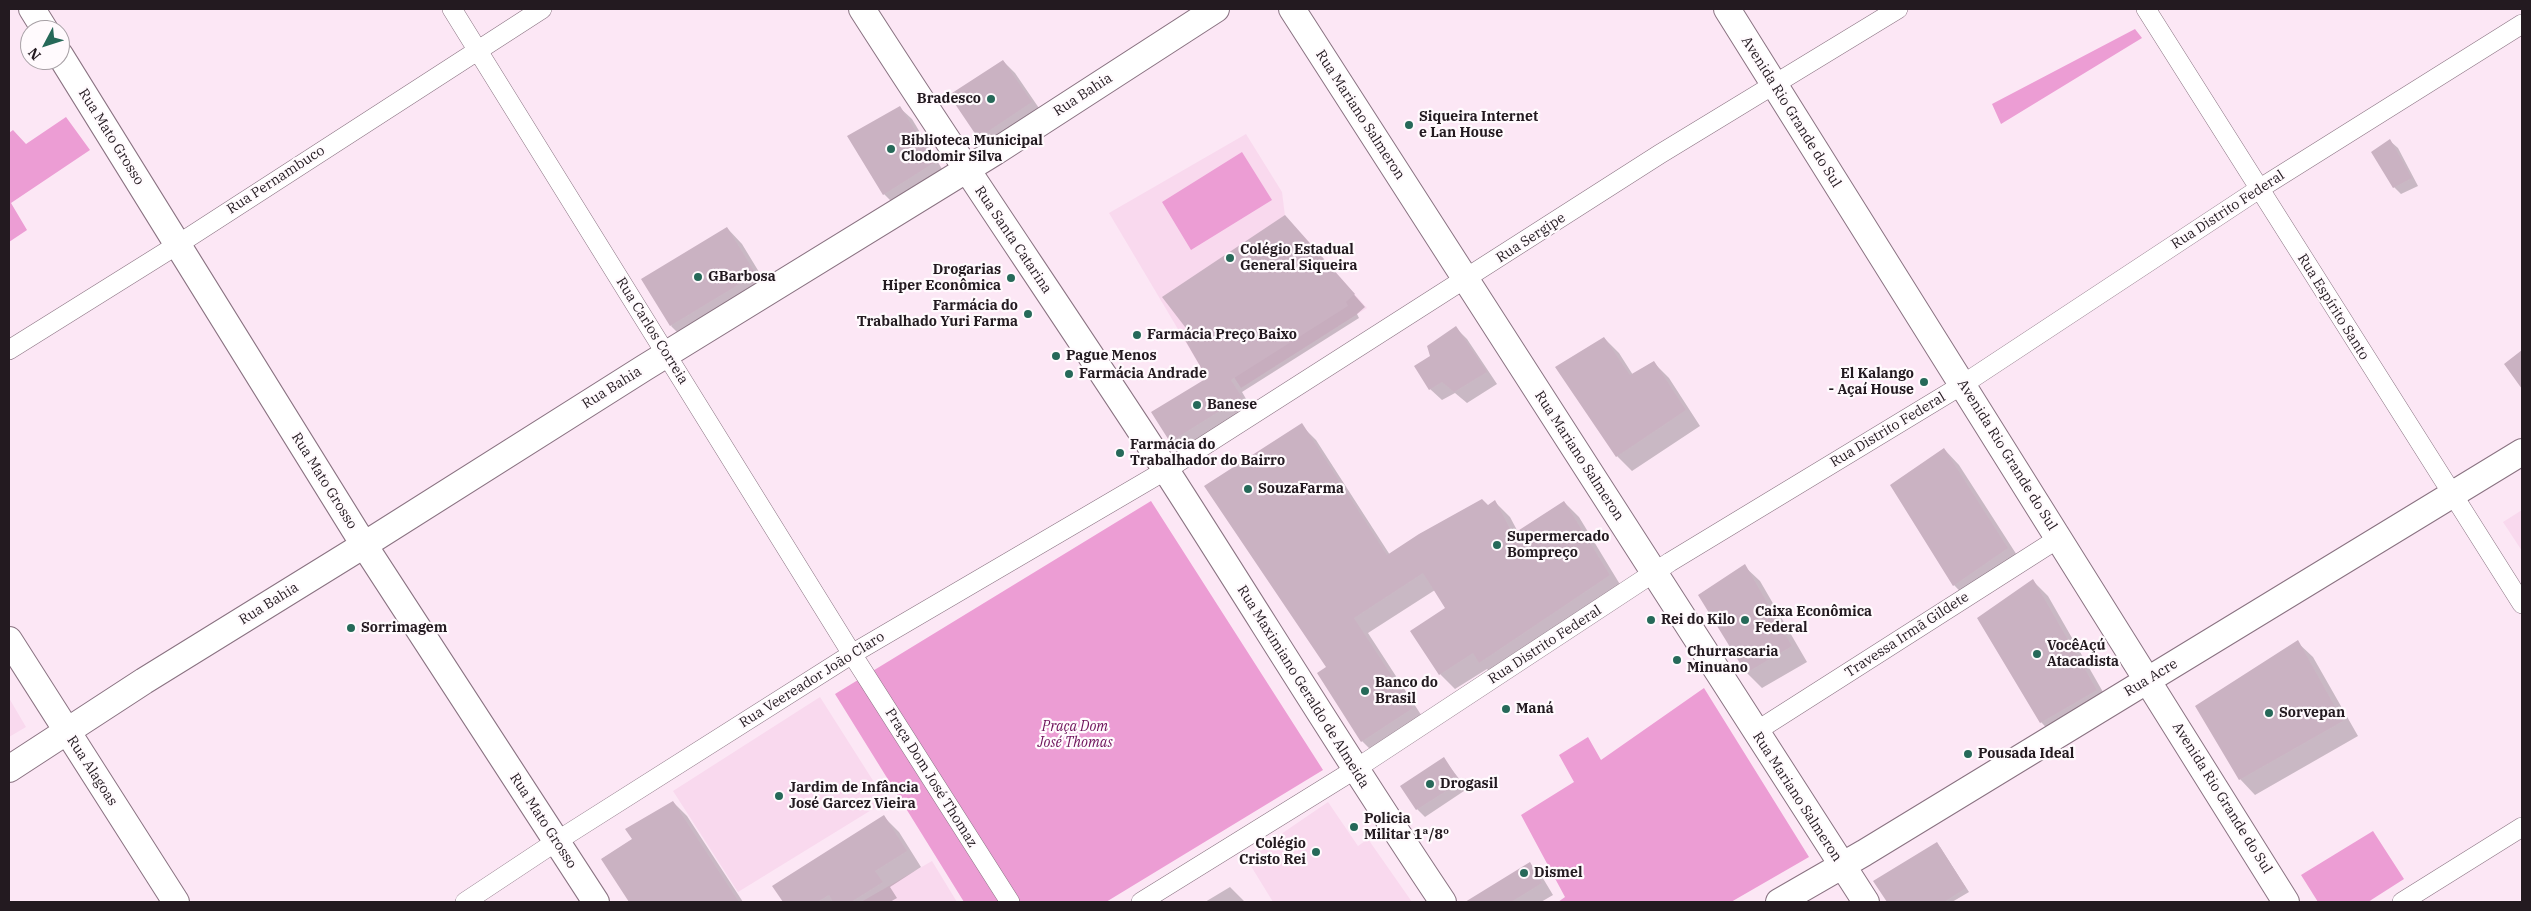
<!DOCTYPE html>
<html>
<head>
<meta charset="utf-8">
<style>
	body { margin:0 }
	#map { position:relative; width:2531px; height:911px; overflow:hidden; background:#fce7f5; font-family:"IBM Plex Serif",serif }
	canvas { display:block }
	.frame { position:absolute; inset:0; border:10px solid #231a20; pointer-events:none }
	.north { position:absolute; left:20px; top:20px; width:50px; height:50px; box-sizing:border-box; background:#fffafd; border:1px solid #a7a0a5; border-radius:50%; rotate:230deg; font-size:14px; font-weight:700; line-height:20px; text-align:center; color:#231a20 }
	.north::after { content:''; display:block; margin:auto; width:18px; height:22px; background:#266959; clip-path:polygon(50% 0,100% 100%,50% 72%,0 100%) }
</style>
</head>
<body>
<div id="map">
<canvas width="2531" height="911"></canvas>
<div class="frame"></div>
<div class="north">N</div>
</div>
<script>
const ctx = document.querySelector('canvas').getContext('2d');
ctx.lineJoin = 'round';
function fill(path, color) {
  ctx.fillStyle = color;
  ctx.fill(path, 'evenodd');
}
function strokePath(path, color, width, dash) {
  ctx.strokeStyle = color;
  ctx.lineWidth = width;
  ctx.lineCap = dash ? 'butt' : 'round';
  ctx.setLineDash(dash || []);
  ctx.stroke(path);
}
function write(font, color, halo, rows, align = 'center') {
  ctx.font = font + ' "IBM Plex Serif",serif';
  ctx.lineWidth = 4.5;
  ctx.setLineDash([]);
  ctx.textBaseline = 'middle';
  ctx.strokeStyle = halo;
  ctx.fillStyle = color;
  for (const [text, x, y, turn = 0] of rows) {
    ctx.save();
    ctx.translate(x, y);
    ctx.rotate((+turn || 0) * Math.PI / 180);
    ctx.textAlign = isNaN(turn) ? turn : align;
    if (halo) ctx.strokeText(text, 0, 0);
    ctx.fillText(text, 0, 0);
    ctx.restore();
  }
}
fill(new Path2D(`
	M1246 134 1282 192 1285 216 1367 308 1241 388 1226 365 1207 378 1109 213Z
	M2522 510V551L2503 522Z
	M820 697 886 801 738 892 673 791Z
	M9 698 26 727 9 737Z
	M1328 802 1358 846 1368 839 1412 902H1273L1246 858Z
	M932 861 957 902H861Z`), '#f9d9ee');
fill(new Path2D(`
	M2135 29 2142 38 2001 124 1992 104Z
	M66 117 90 150 11 203 27 230 9 242V133L13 130 26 144Z
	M1242 152 1272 200 1191 250 1162 202Z
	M1151 501 1323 770 1106 902H964L835 694Z
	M1704 688 1809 857 1731 902H1558L1565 897 1521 815 1574 782 1559 755 1588 737 1601 760Z
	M2373 831 2404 879 2368 902H2318L2301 875Z`), '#ec9dd4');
fill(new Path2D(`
	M1003 61 1015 73 1043 114 990 149 979 138Z
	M900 108 912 119 945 174 896 206 884 194Z
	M2390 141 2398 148 2418 186 2401 194 2394 187Z
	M727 228 742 244 770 290 686 341 671 326Z
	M1296 229 1365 307 1357 314 1359 318 1242 392 1252 409 1183 453 1171 442 1153 413 1209 378 1193 336Z
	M1456 328 1467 339 1497 384 1467 403 1455 393 1442 400 1430 389 1431 356Z
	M1604 338 1619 353 1633 375 1653 362 1669 378 1700 426 1632 471 1617 456Z
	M1301 425 1316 440 1390 555 1495 502 1510 517 1518 532 1564 502 1579 517 1624 591 1495 677 1487 669 1455 689 1440 674 1447 609 1435 590 1368 633 1427 724 1377 756 1362 741 1328 668Z
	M1944 449 1959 465 2022 563 1969 601 1954 585Z
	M1744 566 1760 581 1807 662 1762 688 1747 673 1699 595Z
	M2033 581 2048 596 2111 706 2056 738 2041 722Z
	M2297 642 2313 657 2358 736 2255 795 2240 779Z
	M1443 758 1467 789 1425 817 1417 809Z
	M673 802 687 816 743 902H631L602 859 633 839Z
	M884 817 899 832 921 867 890 887 897 898 890 902H784L774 886Z
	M1940 847 1969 892 1952 902H1888L1875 881Z
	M1529 864 1541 875 1553 895 1541 902H1467Z
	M1230 887 1245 902H1205Z`), '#0003');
fill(new Path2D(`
	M1003 60 1032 102 978 138 949 95Z
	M900 106 935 162 883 195 847 136Z
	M2390 139 2412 178 2393 188 2371 152Z
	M1285 215 1355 294 1346 302 1348 306 1231 380 1242 397 1170 442 1151 412 1207 378 1185 340 1192 336 1162 297Z
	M727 227 756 274 670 326 641 279Z
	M1456 326 1487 372 1454 392 1442 382 1429 390 1414 366 1430 356 1427 346Z
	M1604 337 1630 375 1654 361 1686 410 1616 457 1555 367Z
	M2522 350V389L2504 364Z
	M1302 423 1387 555 1419 534 1482 499 1488 505 1495 500 1513 534 1564 501 1610 575 1479 663 1473 653 1439 675 1410 631 1445 608 1423 573 1354 618 1413 708 1361 742 1317 673 1326 667 1204 486Z
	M1944 448 2008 548 1953 586 1890 485Z
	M1745 564 1792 646 1746 673 1698 595Z
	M2033 579 2097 690 2040 723 1977 618Z
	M2298 640 2343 721 2239 780 2195 706Z
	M1444 757 1460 782 1416 810 1400 786Z
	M673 801 739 902H629L601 859 632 839 625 829Z
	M884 815 907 851 875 871 883 882 851 902H833L829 895 817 902H783L772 886Z
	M1937 842 1966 888 1944 902H1887L1873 881Z
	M1530 862 1542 883 1511 902H1465Z`), '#cab2c2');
const street = new Path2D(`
	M452 9 852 654 1010 902
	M2146 9 2522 604
	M9 350 177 245 542 9
	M1755 732 2059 538
	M465 902 557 841 852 654 1166 470 1660 154 1898 9
	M1141 902 1354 770 1670 562 1962 385 2259 189 2522 24
	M2402 902 2522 827`);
const secondary = new Path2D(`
	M32 9 45 30
	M862 9C956 156 1055 300 1151 447 1249 598 1342 752 1443 902
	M1292 9 1866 902
	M1727 9 2286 902
	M60 55 364 545 596 902
	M9 640 176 902
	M9 769 144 681 364 545 644 368 995 152 1216 9
	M1779 902 1864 853 2522 452`);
strokePath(street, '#897281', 20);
strokePath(secondary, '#897281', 28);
strokePath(street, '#fff', 19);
strokePath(secondary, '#fff', 26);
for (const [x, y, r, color] of [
	[991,99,5,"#266959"],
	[1409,125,5,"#266959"],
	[891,149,5,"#266959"],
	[1230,258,5,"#266959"],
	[698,277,5,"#266959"],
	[1011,278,5,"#266959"],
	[1028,314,5,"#266959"],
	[1137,335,5,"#266959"],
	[1056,356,5,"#266959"],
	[1069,374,5,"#266959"],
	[1924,382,5,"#266959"],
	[1197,405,5,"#266959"],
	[1120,453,5,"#266959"],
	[1248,489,5,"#266959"],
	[1497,545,5,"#266959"],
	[1651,620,5,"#266959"],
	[1745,620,5,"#266959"],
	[351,628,5,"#266959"],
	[2037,654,5,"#266959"],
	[1677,660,5,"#266959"],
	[1365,691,5,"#266959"],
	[1506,709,5,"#266959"],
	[2269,713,5,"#266959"],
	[1968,754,5,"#266959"],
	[1430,784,5,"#266959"],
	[779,796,5,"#266959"],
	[1354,827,5,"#266959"],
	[1316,852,5,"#266959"],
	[1524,873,5,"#266959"]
]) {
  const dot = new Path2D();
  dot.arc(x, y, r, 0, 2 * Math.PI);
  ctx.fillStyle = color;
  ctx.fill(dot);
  strokePath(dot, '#fffafd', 2);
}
write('14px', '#231a20', '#fffafd', [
	["Rua Bahia",1083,95,-33],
	["Avenida Rio Grande do Sul",1791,112,58],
	["Rua Mariano Salmeron",1360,115,57],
	["Rua Mato Grosso",111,137,58],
	["Rua Pernambuco",276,180,-33],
	["Rua Distrito Federal",2228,210,-33],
	["Rua Sergipe",1531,238,-33],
	["Rua Santa Catarina",1013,240,56],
	["Rua Espírito Santo",2333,307,58],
	["Rua Carlos Correia",652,331,58],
	["Rua Bahia",612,388,-32],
	["Rua Distrito Federal",1888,430,-31],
	["Avenida Rio Grande do Sul",2007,455,58],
	["Rua Mariano Salmeron",1579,456,57],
	["Rua Mato Grosso",324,481,58],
	["Rua Bahia",269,604,-32],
	["Travessa Irmã Gildete",1907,635,-33],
	["Rua Distrito Federal",1545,645,-33],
	["Rua Acre",2151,678,-31],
	["Rua Veereador João Claro",812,680,-32],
	["Rua Maximiano Geraldo de Almeida",1303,687,58],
	["Rua Alagoas",92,771,57],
	["Praça Dom José Thomaz",931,778,58],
	["Rua Mariano Salmeron",1797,797,57],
	["Avenida Rio Grande do Sul",2222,798,58],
	["Rua Mato Grosso",543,821,57]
]);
write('bold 14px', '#231a20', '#fffafd', [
	["Bradesco",981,99,"right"],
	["Siqueira Internet",1419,117],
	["e Lan House",1419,133],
	["Biblioteca Municipal",901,141],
	["Clodomir Silva",901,157],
	["Colégio Estadual",1240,250],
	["General Siqueira",1240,266],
	["Drogarias",1001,270,"right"],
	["Hiper Econômica",1001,286,"right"],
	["GBarbosa",708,277],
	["Farmácia do",1018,306,"right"],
	["Trabalhado Yuri Farma",1018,322,"right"],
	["Farmácia Preço Baixo",1147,335],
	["Pague Menos",1066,356],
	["Farmácia Andrade",1079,374],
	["El Kalango",1914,374,"right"],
	["- Açaí House",1914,390,"right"],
	["Banese",1207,405],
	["Farmácia do",1130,445],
	["Trabalhador do Bairro",1130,461],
	["SouzaFarma",1258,489],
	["Supermercado",1507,537],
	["Bompreço",1507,553],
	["Caixa Econômica",1755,612],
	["Federal",1755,628],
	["Rei do Kilo",1661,620],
	["Sorrimagem",361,628],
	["VocêAçú",2047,646],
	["Atacadista",2047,662],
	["Churrascaria",1687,652],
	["Minuano",1687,668],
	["Banco do",1375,683],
	["Brasil",1375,699],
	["Maná",1516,709],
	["Sorvepan",2279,713],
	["Pousada Ideal",1978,754],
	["Drogasil",1440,784],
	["Jardim de Infância",789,788],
	["José Garcez Vieira",789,804],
	["Policia",1364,819],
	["Militar 1ª/8º",1364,835],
	["Colégio",1306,844,"right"],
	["Cristo Rei",1306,860,"right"],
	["Dismel",1534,873]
], 'left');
write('italic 14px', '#6d1059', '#fffafd', [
	["Praça Dom",1075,727],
	["José Thomas",1075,743]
]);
</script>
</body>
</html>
